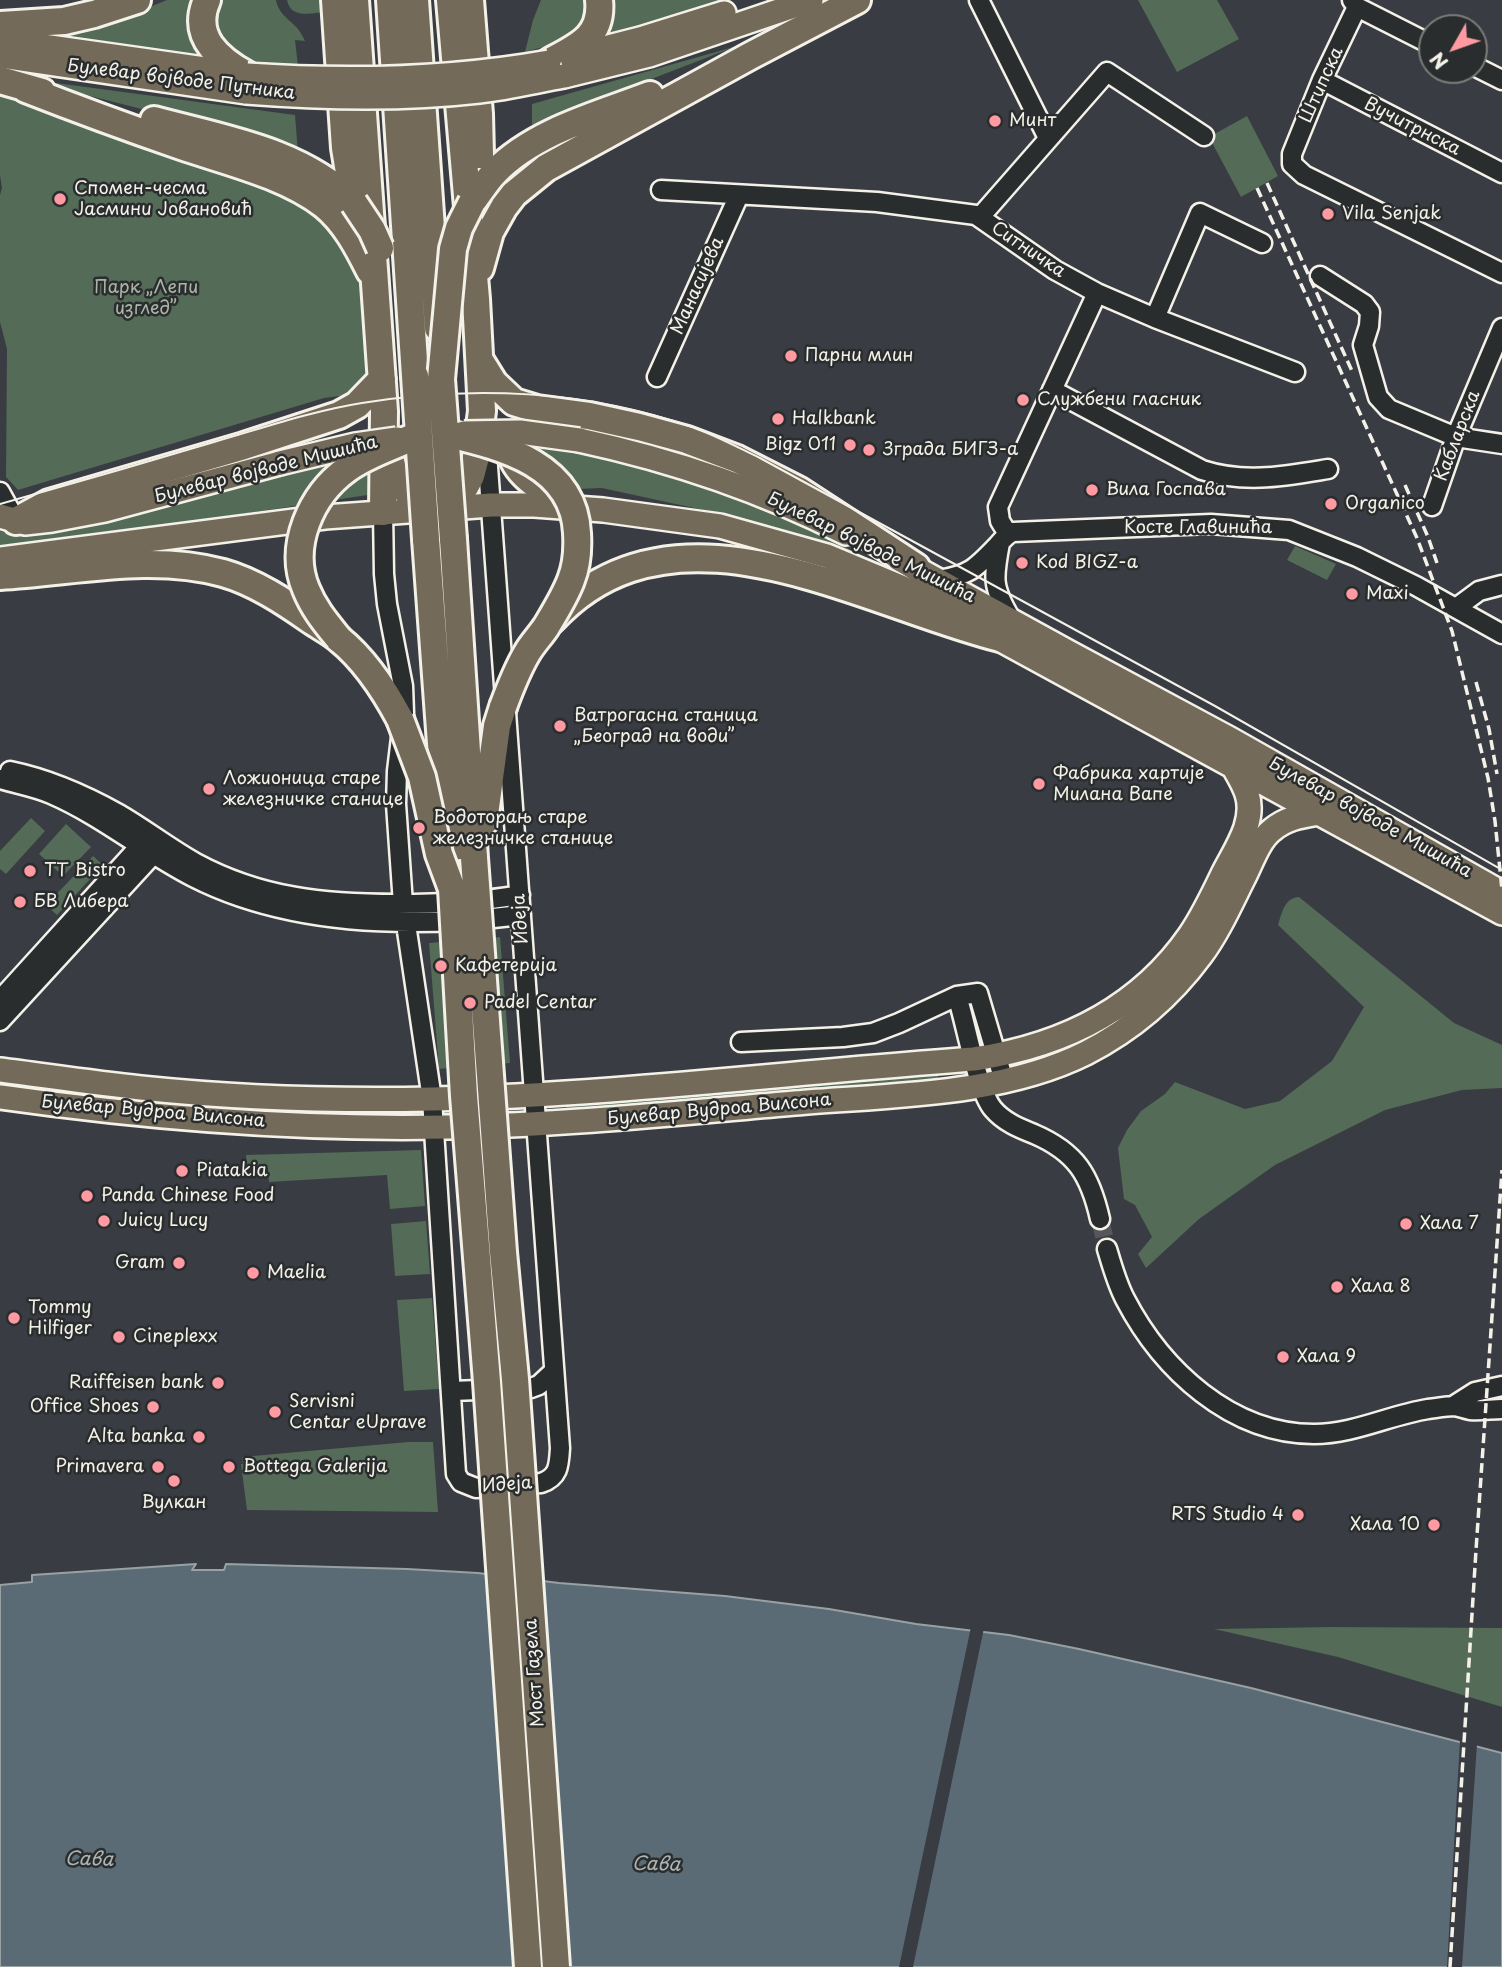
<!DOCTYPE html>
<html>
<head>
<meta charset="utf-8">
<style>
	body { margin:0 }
	#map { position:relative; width:1502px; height:1967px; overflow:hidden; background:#393c42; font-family:"Playpen Sans",sans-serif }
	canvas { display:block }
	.north { position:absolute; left:1418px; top:14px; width:70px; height:70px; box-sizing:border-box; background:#2a2d2e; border:2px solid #7b7b78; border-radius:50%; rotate:230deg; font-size:19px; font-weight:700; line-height:28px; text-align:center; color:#f4f1e8 }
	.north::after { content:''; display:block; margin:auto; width:24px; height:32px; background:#ff9aa2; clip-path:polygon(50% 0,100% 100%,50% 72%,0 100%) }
</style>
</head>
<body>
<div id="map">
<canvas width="1502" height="1967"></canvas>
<div class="north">N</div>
</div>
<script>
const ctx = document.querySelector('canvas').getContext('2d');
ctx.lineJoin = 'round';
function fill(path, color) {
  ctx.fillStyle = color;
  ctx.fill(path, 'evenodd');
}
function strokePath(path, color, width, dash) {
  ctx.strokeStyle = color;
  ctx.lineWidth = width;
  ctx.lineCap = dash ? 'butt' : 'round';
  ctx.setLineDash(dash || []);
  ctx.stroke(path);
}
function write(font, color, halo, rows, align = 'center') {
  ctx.font = font + ' "Playpen Sans",sans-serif';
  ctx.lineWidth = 5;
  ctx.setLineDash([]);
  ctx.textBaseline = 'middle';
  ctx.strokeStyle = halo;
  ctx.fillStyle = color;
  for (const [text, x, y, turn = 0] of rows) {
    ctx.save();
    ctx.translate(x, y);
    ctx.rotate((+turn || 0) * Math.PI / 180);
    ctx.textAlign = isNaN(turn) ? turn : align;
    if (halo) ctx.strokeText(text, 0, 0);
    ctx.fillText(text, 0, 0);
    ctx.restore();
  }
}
fill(new Path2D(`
	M167 0H199L213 63 23 35 130 15Z
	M219 0H276C278 12 286 17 294 25 299 29 302 35 305 41L295 40 298 66 247 60 213 38 209 15Z
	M287 0H328L332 11C315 12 291 21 287 0Z
	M541 0H593L596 11 572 39 525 52 533 20Z
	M614 0H732L598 45 615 12Z
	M1138 0H1217L1239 39 1177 72Z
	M737 46 532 125V104Z
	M19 78 295 115 298 153 276 143Z
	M0 90 289 194 338 227 358 273 365 309 369 364 363 393 324 398 18 490 6 477 7 349 0 322V195L2 188 0 175Z
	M1247 116 1278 176 1241 197 1209 137Z
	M534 420 572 427V448L683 481 796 522 934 592 813 542 717 513 602 488 578 489 552 485 524 459 523 426Z
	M379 452 381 493 0 550V531L23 536 60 529Z
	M1295 546 1336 564 1327 580 1287 560Z
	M31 818 45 831 6 874 0 869V851Z
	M66 824 91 847 63 876 39 854Z
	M93 856 103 865 57 915 46 905Z
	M1299 897 1454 1023 1502 1045V1088L1462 1090 1385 1110 1275 1165 1199 1219 1146 1268 1138 1254 1152 1237 1135 1205 1124 1199 1118 1148 1127 1130 1141 1111 1165 1094 1175 1082 1245 1109 1280 1101 1332 1061 1364 1007 1278 925C1282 913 1284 898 1299 897Z
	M500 937 510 1063 439 1069 429 943Z
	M938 1072V1082L566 1118V1105Z
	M237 1103 398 1108V1117L236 1112Z
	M421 1150 425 1206 390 1209 387 1175 269 1182 268 1168 247 1170 246 1155Z
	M426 1221 430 1274 395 1276 391 1224Z
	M432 1298 439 1389 404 1391 397 1300Z
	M408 1442H433L438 1512 247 1510 241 1464H243L242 1457Z
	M1331 1627 1502 1628V1707L1338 1657 1214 1629Z`), '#536b57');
const water = new Path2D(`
	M196 1564 192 1570H224L226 1564 407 1569 478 1573 559 1583 725 1596 829 1609 916 1624 1009 1635 1079 1649 1251 1688 1502 1753V1967H0V1585L32 1582V1575Z`);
fill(water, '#5a6b76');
strokePath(water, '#98a1a4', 2);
fill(new Path2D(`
	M971 1627 984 1628 913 1967H899Z
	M1460 1740 1477 1744 1462 1967H1447Z`), '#393c42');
strokePath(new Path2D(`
	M1100 1219 1107 1249`), '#55575b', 18, [18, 9]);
const minor = new Path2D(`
	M979 0 1048 138
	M1352 0 1357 7 1432 45
	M1357 7 1322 80 1292 154V164L1304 175 1502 273
	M1474 66 1502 80
	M1322 80 1502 173
	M661 190 877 202 976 215 1055 270 1097 293 1155 318 1295 372
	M980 217 1107 72 1204 136
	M1320 276 1364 304 1370 312 1369 326 1363 345 1378 397 1389 409 1456 437 1502 444
	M1155 318 1200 213 1262 243
	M657 377 739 195
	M1052 390 1202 470C1245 484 1285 476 1328 469
	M0 492 16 521
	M1432 506 1456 437 1502 328
	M383 512 384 574 387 604 403 686 404 713 397 771 396 804 403 904 432 1099 456 1474 461 1482 476 1488 541 1483C559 1477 559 1465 560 1448L486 440
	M1008 534 1000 521 998 507 1097 293
	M1000 543C993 579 992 587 1011 619
	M939 580C969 575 975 569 996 547 1002 541 1005 535 1013 532L1211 524 1289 530 1357 557 1416 586 1502 634
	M1456 608 1479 591 1502 585
	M10 771C49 779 85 795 119 814 145 829 169 848 196 863 261 898 325 904 397 904 439 904 479 902 520 895
	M0 779C17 784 35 787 51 794 102 816 144 852 193 877 291 927 414 928 521 915
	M957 996C966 1023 977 1090 993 1109 1004 1122 1019 1128 1034 1134 1076 1152 1090 1175 1100 1219
	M0 1000 148 837
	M0 1021 161 846
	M741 1042 843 1037 873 1033 899 1023 957 996 978 993 1004 1081
	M1107 1249C1112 1266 1117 1284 1125 1299 1162 1370 1231 1434 1314 1434 1354 1434 1390 1415 1428 1409 1436 1408 1447 1406 1455 1406 1460 1407 1465 1409 1470 1410 1481 1411 1492 1409 1502 1409
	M452 1391 531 1388 539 1385 554 1371
	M1453 1406 1475 1392 1502 1386`);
const major = new Path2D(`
	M0 40 247 75
	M0 56 246 92
	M562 59 640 39 724 13
	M564 76 649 55 811 0
	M579 440C672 460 761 490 846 533
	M0 516 25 523 52 520 105 510 280 463
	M0 559 325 517 491 505H534L603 510 720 526 827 556 913 592 1502 913
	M899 559 1070 653 1230 739 1502 893
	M0 1070C47 1076 94 1083 141 1088 237 1098 335 1101 432 1099 612 1095 794 1072 974 1059 1062 1046 1138 1010 1190 935 1203 916 1213 895 1223 874 1235 850 1256 822 1247 794 1244 784 1238 775 1233 766
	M0 1097C148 1118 298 1130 448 1127 564 1125 679 1113 795 1103 889 1095 1000 1096 1086 1053 1131 1030 1170 997 1201 955 1218 932 1230 905 1243 879 1251 864 1258 841 1272 830 1286 818 1301 816 1319 813`);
const highway = new Path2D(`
	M207 0C191 36 218 59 247 75
	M335 0 345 148 354 203
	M355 0 384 411 383 512
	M390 0 415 376
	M415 0 438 328
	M470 0 479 114 480 155
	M0 25 64 21 94 14 137 0
	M549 62C577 47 603 37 599 0
	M0 80 42 92
	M26 89C77 109 129 128 181 146 228 162 285 175 324 205 345 222 358 247 370 271
	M154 120C224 139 300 150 354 203
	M472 202C480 192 486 181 495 172 535 131 598 115 650 95
	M480 268 490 232 504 207 514 194 546 168 750 56 857 0
	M481 362 494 383 514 402 537 409 589 416 639 427 687 440 737 459 798 490 916 567
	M386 436C393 478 398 496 441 509L454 501 465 487 471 476 476 457 482 411 476 299 450 0
	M511 443C507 472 547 492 567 506
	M16 521 49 503 244 446 339 415 357 405 382 379
	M426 539 450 866
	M453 539 474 858
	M0 576C74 572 150 553 223 573 255 582 285 602 312 621 321 627 331 632 339 639 365 660 384 689 400 719
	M552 620C674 488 861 603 1000 638
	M484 822 497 726 503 707`);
strokePath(minor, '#f4f1e8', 23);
strokePath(major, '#f4f1e8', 28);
strokePath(highway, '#f4f1e8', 32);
strokePath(minor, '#2a2d2e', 18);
strokePath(major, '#746a5a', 23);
strokePath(highway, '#746a5a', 26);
strokePath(new Path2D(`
	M0 504C71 484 143 463 214 442 263 428 312 411 362 403 471 385 587 390 692 427 715 435 737 447 760 458L1215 706 1502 870`), '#f4f1e8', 2);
strokePath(new Path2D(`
	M1267 183 1352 371
	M1257 188 1417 538 1452 631 1488 778 1495 821 1502 890
	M1405 485 1428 537 1437 563
	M1476 682 1489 729 1497 774
	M1450 1967 1476 1550 1502 1170`), '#f4f1e8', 3.5, [10, 5]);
const majorBridge = new Path2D(`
	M247 75C349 82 448 80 549 62
	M246 92C324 98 401 100 479 91 508 88 536 81 564 76
	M464 433 520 432 579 440
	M280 463 355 445 397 439`);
const highwayBridge = new Path2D(`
	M354 203 372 230 380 248
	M415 376 426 539
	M449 434C504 447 574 465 577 533 578 549 577 565 571 580 565 596 555 612 546 627 540 636 532 644 527 653 517 670 510 688 503 707
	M453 539 441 379 453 249 459 228 472 202
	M339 639C326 623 314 609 306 589 288 546 311 495 347 469 366 455 389 448 411 438
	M400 719 422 777 439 854 452 889 464 1096 487 1382 528 1967
	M474 858 503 1252 515 1379 556 1967`);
strokePath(majorBridge, '#f4f1e8', 28, []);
strokePath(highwayBridge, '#f4f1e8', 32, []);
strokePath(majorBridge, '#746a5a', 23);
strokePath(highwayBridge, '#746a5a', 26);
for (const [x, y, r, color] of [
	[995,121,7,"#ff9aa2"],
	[60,199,7,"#ff9aa2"],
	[1328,214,7,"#ff9aa2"],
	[791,356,7,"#ff9aa2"],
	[1023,400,7,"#ff9aa2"],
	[778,419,7,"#ff9aa2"],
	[850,445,7,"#ff9aa2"],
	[869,450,7,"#ff9aa2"],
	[1092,490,7,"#ff9aa2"],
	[1331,504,7,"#ff9aa2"],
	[1022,563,7,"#ff9aa2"],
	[1352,594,7,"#ff9aa2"],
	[560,726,7,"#ff9aa2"],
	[1039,784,7,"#ff9aa2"],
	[209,789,7,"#ff9aa2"],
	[419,828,7,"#ff9aa2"],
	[30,871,7,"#ff9aa2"],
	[20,902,7,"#ff9aa2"],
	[441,966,7,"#ff9aa2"],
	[470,1003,7,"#ff9aa2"],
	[182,1171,7,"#ff9aa2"],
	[87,1196,7,"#ff9aa2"],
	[104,1221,7,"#ff9aa2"],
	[1406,1224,7,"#ff9aa2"],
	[179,1263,7,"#ff9aa2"],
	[253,1273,7,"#ff9aa2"],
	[1337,1287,7,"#ff9aa2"],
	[14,1318,7,"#ff9aa2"],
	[119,1337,7,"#ff9aa2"],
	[1283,1357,7,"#ff9aa2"],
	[218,1383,7,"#ff9aa2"],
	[153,1407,7,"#ff9aa2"],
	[275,1412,7,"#ff9aa2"],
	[199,1437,7,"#ff9aa2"],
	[158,1467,7,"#ff9aa2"],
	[229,1467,7,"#ff9aa2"],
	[174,1481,7,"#ff9aa2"],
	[1298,1515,7,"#ff9aa2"],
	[1434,1525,7,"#ff9aa2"]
]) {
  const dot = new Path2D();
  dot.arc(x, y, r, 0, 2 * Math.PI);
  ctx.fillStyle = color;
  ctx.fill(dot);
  strokePath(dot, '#2a2d2e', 2.5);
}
write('18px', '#f4f1e8', '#2a2d2e', [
	["Булевар војводе Путника",181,80,7],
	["Штипска",1322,85,-66],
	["Вучитрнска",1412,127,27],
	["Ситничка",1028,250,34],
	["Манасијева",698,286,-66],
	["Кабларска",1458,436,-69],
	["Булевар војводе Мишића",266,470,-14],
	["Косте Главинића",1198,528],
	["Булевар војводе Мишића",871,548,26],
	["Булевар војводе Мишића",1370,818,29],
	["Идеја",521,919,-94],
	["Булевар Вудроа Вилсона",719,1110,-5],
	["Булевар Вудроа Вилсона",153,1112,5],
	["Идеја",507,1485,-4],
	["Мост Газела",535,1673,-94]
]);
write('18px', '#f4f1e8', '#2a2d2e', [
	["Минт",1009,121],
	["Спомен-чесма",74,189],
	["Јасмини Јовановић",74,210],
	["Vila Senjak",1342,214],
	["Парни млин",805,356],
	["Службени гласник",1037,400],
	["Halkbank",792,419],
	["Bigz 011",836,445,"right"],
	["Зграда БИГЗ-а",883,450],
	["Вила Госпава",1106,490],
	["Organico",1345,504],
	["Kod BIGZ-a",1036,563],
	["Maxi",1366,594],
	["Ватрогасна станица",574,716],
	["„Београд на води”",574,737],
	["Фабрика хартије",1053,774],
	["Милана Вапе",1053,795],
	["Ложионица старе",223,779],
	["железничке станице",223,800],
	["Водоторањ старе",433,818],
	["железничке станице",433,839],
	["TT Bistro",44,871],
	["БВ Либера",34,902],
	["Кафетерија",455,966],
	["Padel Centar",484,1003],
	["Piatakia",196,1171],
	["Panda Chinese Food",101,1196],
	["Juicy Lucy",118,1221],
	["Хала 7",1420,1224],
	["Gram",165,1263,"right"],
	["Maelia",267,1273],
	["Хала 8",1351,1287],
	["Tommy",28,1308],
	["Hilfiger",28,1329],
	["Cineplexx",133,1337],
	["Хала 9",1297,1357],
	["Raiffeisen bank",204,1383,"right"],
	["Servisni",289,1402],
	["Centar eUprave",289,1423],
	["Office Shoes",139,1407,"right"],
	["Alta banka",185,1437,"right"],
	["Primavera",144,1467,"right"],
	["Bottega Galerija",243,1467],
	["Вулкан",174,1503,"center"],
	["RTS Studio 4",1284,1515,"right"],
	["Хала 10",1420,1525,"right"]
], 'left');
write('18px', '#acb5a7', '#2a2d2e', [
	["Парк „Лепи",146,288],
	["изглед”",146,309]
]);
write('italic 19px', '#afb5b5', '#2a2d2e', [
	["Сава",89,1860,1],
	["Сава",656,1865,1]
]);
</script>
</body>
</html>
